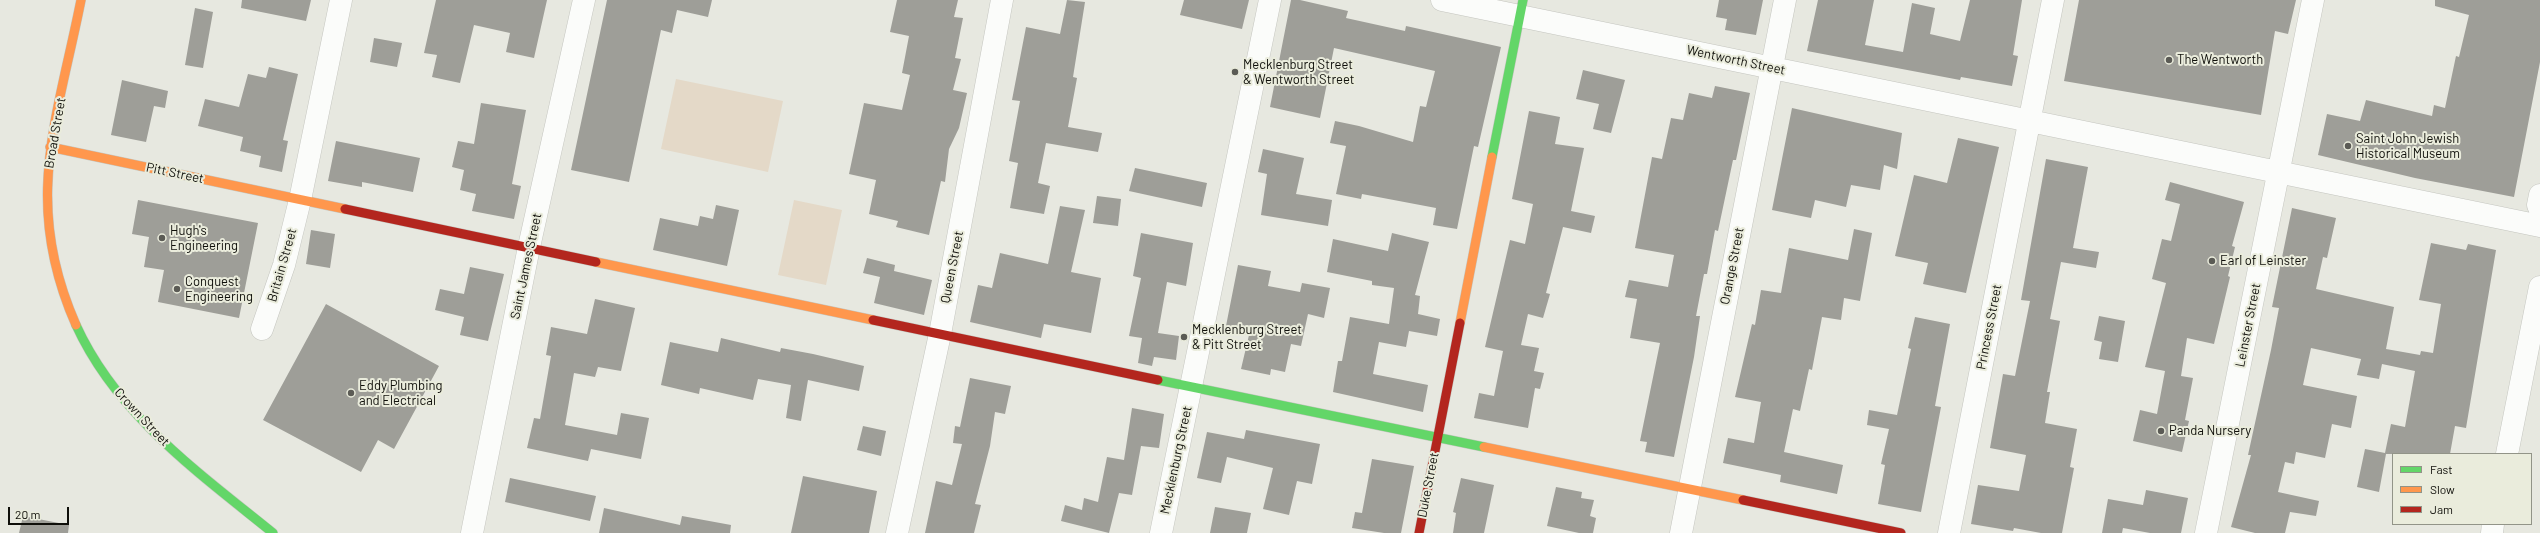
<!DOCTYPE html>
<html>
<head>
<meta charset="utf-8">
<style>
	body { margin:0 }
	#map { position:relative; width:2540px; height:533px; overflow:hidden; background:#e7e8e0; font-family:Barlow,sans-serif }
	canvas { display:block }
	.legend { position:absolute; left:2392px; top:453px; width:140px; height:72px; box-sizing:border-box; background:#eaecdc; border:1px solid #929488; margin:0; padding:5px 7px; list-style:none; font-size:12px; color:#0f0f0a }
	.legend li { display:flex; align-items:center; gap:8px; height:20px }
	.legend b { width:20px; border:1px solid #929488 }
	.scale { position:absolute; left:8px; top:507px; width:61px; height:18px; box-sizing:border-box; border:2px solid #0f0f0a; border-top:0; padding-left:5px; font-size:12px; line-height:14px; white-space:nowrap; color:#0f0f0a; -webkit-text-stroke:3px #eaecdc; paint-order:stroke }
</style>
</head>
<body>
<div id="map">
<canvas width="2540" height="533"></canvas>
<ul class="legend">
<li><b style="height:5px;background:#63d668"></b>Fast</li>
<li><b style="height:5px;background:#ff974d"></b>Slow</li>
<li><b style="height:5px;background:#b3261e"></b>Jam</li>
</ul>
<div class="scale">20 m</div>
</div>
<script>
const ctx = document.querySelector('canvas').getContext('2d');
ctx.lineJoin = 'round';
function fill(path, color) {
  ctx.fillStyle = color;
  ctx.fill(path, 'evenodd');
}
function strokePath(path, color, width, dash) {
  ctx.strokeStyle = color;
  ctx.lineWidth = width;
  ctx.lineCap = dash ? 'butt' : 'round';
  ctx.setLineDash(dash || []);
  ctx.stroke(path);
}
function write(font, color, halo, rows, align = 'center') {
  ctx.font = font + ' Barlow,sans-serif';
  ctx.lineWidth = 4;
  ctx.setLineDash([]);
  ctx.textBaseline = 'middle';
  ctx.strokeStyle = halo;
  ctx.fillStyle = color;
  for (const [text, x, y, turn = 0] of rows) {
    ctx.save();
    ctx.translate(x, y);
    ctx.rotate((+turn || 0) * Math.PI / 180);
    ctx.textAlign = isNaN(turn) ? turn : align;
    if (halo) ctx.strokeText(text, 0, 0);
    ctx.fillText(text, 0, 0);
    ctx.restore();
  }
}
fill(new Path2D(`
	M676 79 783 101 768 172 661 149Z
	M794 200 842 210 826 285 778 275Z`), '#e4d9c8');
fill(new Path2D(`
	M242 0H311L306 21 241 8Z
	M436 0H547L534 58 506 52 510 33 474 25 460 83 432 77 437 55 424 53Z
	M607 0H712L708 17 677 10 672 33 661 30 629 182 571 170Z
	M897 0H958L954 17 963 18 955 58 961 59 953 90 967 93 959 128 949 149 945 182 941 181 929 235 896 227 898 221 869 214 876 180 849 174 864 103 902 110 910 75 902 73 909 36 890 32Z
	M1067 0 1085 2 1073 77 1077 78 1068 127 1102 133 1098 152 1046 143 1038 183 1050 186 1044 214 1010 208 1018 163 1009 161 1020 101 1012 100 1026 27 1060 34Z
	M1184 0H1249L1242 29 1180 15Z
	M1291 0H1300L1348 11 1346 18 1405 31 1406 26 1501 47 1478 147 1474 146 1457 229 1433 225 1436 208 1362 194 1361 199 1336 194 1346 146 1330 143 1335 121 1359 126 1413 142 1420 106 1426 107 1435 71 1334 48 1320 118 1270 107Z
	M1719 0H1763L1756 35 1725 30 1727 19 1716 17Z
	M1818 0H1874L1865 45 1903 52 1912 3 1935 8 1930 34 1960 41 1970 0H2022L2013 55 2018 56 2012 86 1961 77 1960 80 1807 51Z
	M2079 0H2296L2288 34 2275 31 2261 115 2064 81Z
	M2435 0H2540V62L2514 197 2415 178 2318 155 2327 114 2360 121 2366 100 2432 116 2434 105 2445 108 2456 56 2459 57 2469 15 2435 6Z
	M195 8 213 12 203 68 185 65Z
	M374 38 402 43 397 67 370 62Z
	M269 67 298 74 283 140 288 141 282 172 259 167 261 156 240 151 243 137 198 126 205 99 239 107 248 74 266 78Z
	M1583 70 1625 80 1611 133 1593 129 1599 104 1576 99Z
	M122 80 168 91 165 108 154 106 146 142 111 135Z
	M1715 86 1750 93 1736 160H1733L1718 231 1715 230 1707 274H1704L1696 316H1700L1694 357 1674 457 1645 452 1647 442 1640 441 1660 343 1630 338 1637 299 1625 297 1629 280 1668 287 1674 255 1635 248 1652 157 1662 159 1671 118 1683 120 1689 93 1712 98Z
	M481 103 526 110 512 184 521 186 514 219 472 211 476 194 460 190 464 170 452 167 458 141 474 144Z
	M1792 108 1902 133 1897 169 1884 165 1880 190 1851 185 1846 207 1815 200 1811 218 1772 210Z
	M1529 111 1560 117 1555 144 1584 148 1571 211 1595 216 1591 233 1563 227 1546 293 1550 294 1543 318 1528 314 1521 345 1539 348 1534 371 1544 373 1540 389 1535 388 1528 428 1474 418 1479 393 1494 396 1503 351 1485 347 1510 240 1525 244 1533 204 1512 199Z
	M1958 138 1999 147 1966 293 1923 284 1928 263 1895 256 1914 175 1947 183Z
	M336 141 420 158 413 192 362 182V187L328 181Z
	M1263 149 1304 158 1296 194 1332 200 1328 226 1261 215 1267 174 1258 172Z
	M2046 159 2088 167 2073 248 2099 252 2096 268 2061 262 2050 319 2060 321 2047 392H2050L2045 423 2077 429 2070 467 2074 468 2062 533H2041L2014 528 2013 531 1971 524 1978 485 2019 491 2026 455 1990 448 2003 374 2015 376 2030 301 2021 300Z
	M1135 168 1207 183 1202 207 1129 191Z
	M2170 182 2244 202 2232 246 2235 247 2228 276 2230 277 2214 344 2187 338 2181 376 2193 378 2185 420 2189 421 2182 452 2133 441 2140 410 2157 414 2165 371 2145 367 2166 283 2152 279 2162 239 2171 241 2180 204 2165 200Z
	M1097 196 1121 199 1118 226 1093 223Z
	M138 200 258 223 239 318 158 302 164 270 144 267 149 237 132 234Z
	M716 205 739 210 727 266 653 250 660 218 698 226 700 216 713 219Z
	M1060 206 1085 210 1071 272 1101 278 1091 333 1044 324 1041 338 970 322 978 285 992 288 1000 253 1048 264Z
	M2292 208 2336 218 2327 258 2323 257 2316 289 2394 307 2386 349 2420 355 2421 351 2433 353 2441 304 2419 300 2431 243 2466 250 2468 244 2496 250 2466 428 2455 426 2450 454H2386L2379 492 2357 487 2365 449 2385 453 2391 424 2405 427 2415 371 2382 364 2379 379 2357 375 2361 359 2311 348 2303 385 2357 396 2351 428 2332 424 2325 458 2296 452 2294 464 2285 462 2278 492 2319 501 2316 516 2290 512 2285 533H2255L2231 527 2251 455H2248L2271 350 2279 308 2272 307Z
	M1854 229 1872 233 1860 301 1844 298 1841 320 1822 317 1812 370 1809 369 1800 411 1793 409 1784 452 1843 465 1837 494 1780 482 1781 475 1723 463 1728 438 1754 443 1761 402 1735 397 1752 324 1755 325 1761 290 1781 293 1789 248 1848 260Z
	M311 230 335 234 330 268 306 264Z
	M1141 233 1193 243 1186 286 1167 282 1158 333 1179 336 1176 360 1154 357 1152 366 1138 363 1142 338 1129 336 1141 278 1133 276Z
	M1392 233 1429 242 1415 295 1420 296 1418 314 1440 319 1437 336 1409 331 1406 347 1379 342 1373 374 1428 385 1423 412 1333 392 1338 361H1342L1350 317 1389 324 1394 288 1372 285V281L1327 272 1333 239 1388 251Z
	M867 258 895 265 894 271 932 280 924 315 874 303 880 277 863 273Z
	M1238 265 1271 271 1268 286 1300 292 1302 283 1330 288 1324 318 1308 314 1301 346 1291 344 1285 372 1271 369 1270 375 1241 369 1249 335 1225 331Z
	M470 267 504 274 488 341 460 335 464 317 435 310 440 289 464 294Z
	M595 299 635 308 621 371 598 367 595 377 574 373 565 425 617 435 621 413 649 418 641 459 591 449 588 461 527 448 534 418 540 419 551 356 546 355 551 327 587 334Z
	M326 304 439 366 394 449 378 440 361 472 263 420Z
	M2099 316 2125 321 2118 362 2099 359 2102 342 2094 340Z
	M1915 317 1950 324 1935 406 1941 407 1921 512 1878 504 1885 465 1881 464 1889 429 1867 425 1869 410 1897 415 1911 349 1908 348Z
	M721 338 780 352 781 348 813 354 864 366 859 391 808 380 801 421 786 418 791 385 758 379 753 400 700 388 699 394 661 385 670 342 718 352Z
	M970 378 1011 386 1005 414 995 412 990 446 975 504 981 505 974 533H925L936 481 952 485 962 444 953 443 955 426 960 427Z
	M1132 408 1164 414 1159 448 1141 446 1132 495 1119 493 1109 533 1061 521 1065 505 1082 510 1084 498 1098 502 1107 457 1124 460Z
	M863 426 886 431 881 456 857 450Z
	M1246 430 1320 444 1312 484 1297 481 1289 515 1263 509 1273 468 1227 457 1221 483 1197 478 1207 432 1244 439Z
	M1372 459 1414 466 1401 533H1384L1352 528 1355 512 1362 513Z
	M803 476 877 491 869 533H791Z
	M510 478 596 496 590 521 505 502Z
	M1461 478 1494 485 1484 533H1453L1456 513 1453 512Z
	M1556 487 1582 492 1581 498 1594 500 1590 516 1596 518 1593 533H1579L1547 526Z
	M2146 490 2188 498 2181 533H2150L2123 528 2122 533H2102L2108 499 2143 505Z
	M1215 507 1251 513 1247 533H1210Z
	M604 508 680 525 682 516 731 525 730 533H599Z
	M23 516 69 525 68 533H19Z`), '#9e9e98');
const street = new Path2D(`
	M1442 0 2540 226
	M2540 195 2538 205 2540 209
	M262 329 284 265 300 200 341 0
	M2507 454 2540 287
	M472 533 529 247 584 0
	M897 533 940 334 1002 0
	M1161 533 1270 0
	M1681 533 1785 0
	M1949 533 2053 0
	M2206 533 2313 0
	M2492 533 2493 524`);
const fast = new Path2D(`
	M1492 157 1523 0
	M76 325C117 415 199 473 273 533
	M1158 380 1484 447`);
const slow = new Path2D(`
	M50 147 345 209
	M596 262 873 320
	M1460 323 1492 157
	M76 325C22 203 57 121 81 0
	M1484 447 1743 500`);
const jam = new Path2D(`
	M345 209 596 262
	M873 320 1158 380
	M1743 500 1901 533
	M1419 533 1460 323`);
strokePath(street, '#c4c5bf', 23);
strokePath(fast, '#c4c5bf', 10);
strokePath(slow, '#c4c5bf', 10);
strokePath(jam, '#c4c5bf', 10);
strokePath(street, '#fbfcfa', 22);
strokePath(fast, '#63d668', 9);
strokePath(slow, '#ff974d', 9);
strokePath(jam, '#b3261e', 9);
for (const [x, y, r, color] of [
	[2169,60,4,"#5b5b55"],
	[1235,72,4,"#5b5b55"],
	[2348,146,4,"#5b5b55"],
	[162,238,4,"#5b5b55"],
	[2212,261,4,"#5b5b55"],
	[177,289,4,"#5b5b55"],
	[1184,337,4,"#5b5b55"],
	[351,393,4,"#5b5b55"],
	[2161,431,4,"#5b5b55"]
]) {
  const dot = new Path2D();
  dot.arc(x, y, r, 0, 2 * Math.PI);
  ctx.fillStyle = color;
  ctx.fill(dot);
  strokePath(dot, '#eaecdc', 1.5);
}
write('13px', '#0f0f0a', '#eaecdc', [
	["Wentworth Street",1736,60,12],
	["Broad Street",55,133,-80],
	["Pitt Street",175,173,12],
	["Britain Street",282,265,-74],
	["Saint James Street",526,266,-78],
	["Orange Street",1732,266,-79],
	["Queen Street",952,267,-79],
	["Leinster Street",2248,325,-79],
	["Princess Street",1989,327,-79],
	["Crown Street",142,417,47],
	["Mecklenburg Street",1176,460,-78],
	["Duke Street",1428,485,-79]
]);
write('13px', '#0f0f0a', '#eaecdc', [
	["The Wentworth",2177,60],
	["Mecklenburg Street",1243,65],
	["& Wentworth Street",1243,80],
	["Saint John Jewish",2356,139],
	["Historical Museum",2356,154],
	["Hugh's",170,231],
	["Engineering",170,246],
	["Earl of Leinster",2220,261],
	["Conquest",185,282],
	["Engineering",185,297],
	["Mecklenburg Street",1192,330],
	["& Pitt Street",1192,345],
	["Eddy Plumbing",359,386],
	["and Electrical",359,401],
	["Panda Nursery",2169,431]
], 'left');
</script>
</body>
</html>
